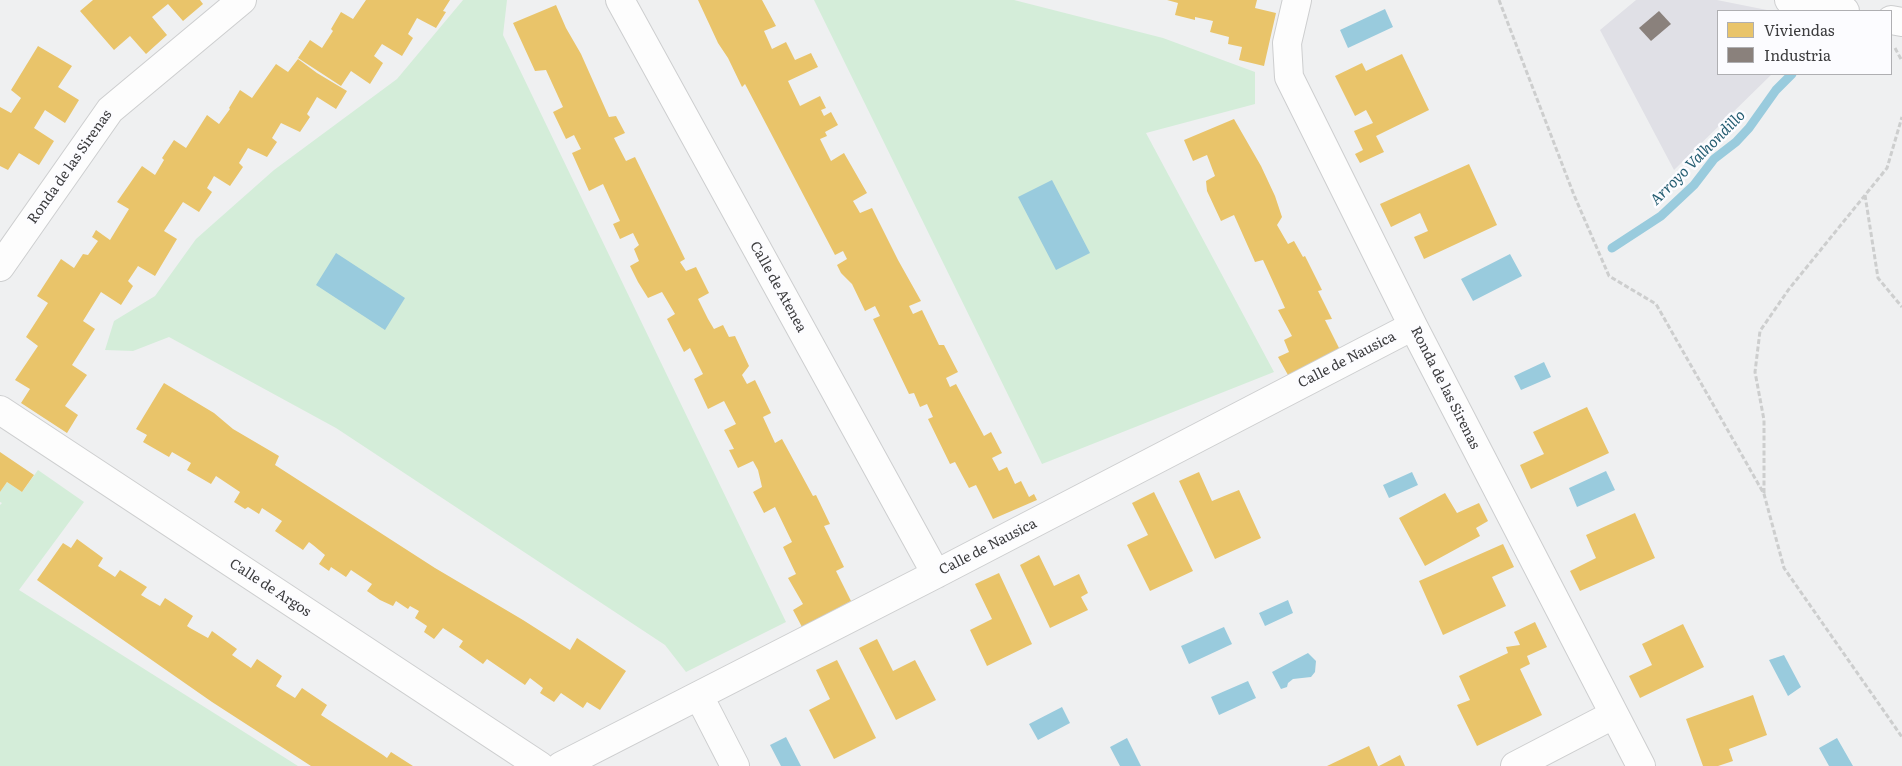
<!DOCTYPE html>
<html>
<head>
<meta charset="utf-8">
<style>
	body { margin:0 }
	#map { position:relative; width:1902px; height:766px; overflow:hidden; background:#eff0f1; font-family:Literata,serif }
	canvas { display:block }
	.legend { position:absolute; left:1717px; top:10px; width:175px; height:65px; box-sizing:border-box; background:#fcfcff; border:1px solid #afafb2; margin:0; padding:6px 9px; list-style:none; font-size:15px; color:#3c3c3e }
	.legend li { display:flex; align-items:center; gap:10px; height:25px }
	.legend b { width:25px; border:1px solid #afafb2 }
</style>
</head>
<body>
<div id="map">
<canvas width="1902" height="766"></canvas>
<ul class="legend">
<li><b style="height:14px;background:#e9c46a"></b>Viviendas</li>
<li><b style="height:14px;background:#8a817c"></b>Industria</li>
</ul>
</div>
<script>
const ctx = document.querySelector('canvas').getContext('2d');
ctx.lineJoin = 'round';
function fill(path, color) {
  ctx.fillStyle = color;
  ctx.fill(path, 'evenodd');
}
function strokePath(path, color, width, dash) {
  ctx.strokeStyle = color;
  ctx.lineWidth = width;
  ctx.lineCap = dash ? 'butt' : 'round';
  ctx.setLineDash(dash || []);
  ctx.stroke(path);
}
function write(font, color, halo, rows, align = 'center') {
  ctx.font = font + ' Literata,serif';
  ctx.lineWidth = 5;
  ctx.setLineDash([]);
  ctx.textBaseline = 'middle';
  ctx.strokeStyle = halo;
  ctx.fillStyle = color;
  for (const [text, x, y, turn = 0] of rows) {
    ctx.save();
    ctx.translate(x, y);
    ctx.rotate((+turn || 0) * Math.PI / 180);
    ctx.textAlign = isNaN(turn) ? turn : align;
    if (halo) ctx.strokeText(text, 0, 0);
    ctx.fillText(text, 0, 0);
    ctx.restore();
  }
}
fill(new Path2D(`
	M1636 0H1717L1772 11H1718V74H1772L1674 170 1600 30Z`), '#e0e0e6');
fill(new Path2D(`
	M463 0H507L503 35 786 622 686 672 665 645 336 428 169 337 133 351 105 350 114 321 155 296 196 239 274 170 397 79Z
	M814 0H1014L1163 38 1255 72V104L1146 133 1274 372 1042 464Z
	M38 470 84 502 19 590 298 766H0V505L2 503 0 502V492L7 482 22 492Z`), '#d4edd9');
fill(new Path2D(`
	M1385 9 1393 27 1348 48 1340 30Z
	M1052 180 1090 253 1056 270 1018 197Z
	M336 253 405 298 385 330 316 285Z
	M1510 254 1522 276 1473 301 1461 279Z
	M1544 362 1551 377 1521 390 1514 376Z
	M1606 471 1615 490 1577 507 1569 488Z
	M1412 472 1418 485 1389 498 1383 485Z
	M1288 600 1293 613 1265 626 1259 613Z
	M1224 627 1232 644 1189 664 1181 646Z
	M1308 653 1316 661 1315 672 1311 677 1293 679 1288 683 1287 687 1281 689 1272 672Z
	M1784 655 1801 687 1788 696 1769 660Z
	M1248 681 1256 698 1219 715 1211 697Z
	M1062 707 1070 723 1038 740 1029 724Z
	M786 737 801 766H781L770 745Z
	M1127 738 1141 766H1120L1110 747Z
	M1837 738 1853 766H1829L1819 748Z`), '#99cbdd');
fill(new Path2D(`
	M93 0H200L203 4 183 21 168 4 152 17 167 35 146 54 130 36 114 50 80 11Z
	M366 0H450L443 11 446 12 436 28 417 18 408 34 413 38 402 56 382 44 374 56 383 63 370 84 351 71 341 86 298 58 310 40 322 48 333 31 331 29 341 12 353 19Z
	M698 0H762L776 26 764 31 772 49 786 42 795 60 811 53 818 67 788 81 800 106 820 96 826 108 821 110 824 116 831 112 838 125 825 132 827 136 820 139 831 161 844 153 867 193 853 201 860 213 872 208 898 260 921 301 909 306 913 314 922 310 939 345 909 360 939 345H944L958 372 946 378 950 387 956 384 984 436 991 432 1002 453 992 458 999 471 1007 467 1015 484 1021 481 1029 497 1034 494 1037 500 993 519 976 485 969 488 955 462 950 464 928 419 933 417 927 404 920 407 914 393 909 394 873 319 880 316 875 306 865 311 852 284 841 273 837 265 847 259 843 251 835 255 745 84 742 87 728 58 718 43Z
	M1167 0H1257L1255 8 1276 13 1264 66 1239 60 1242 47 1228 44 1229 37 1210 32 1213 21 1195 17V20L1175 15 1178 3Z
	M556 5 566 28 581 54 609 117 616 116 625 133 614 138 626 161 635 157 685 259 680 262 686 271 696 267 709 293 698 299 708 319 714 329 723 325 729 337 735 336 749 366 742 375 747 384 755 380 771 413 763 417 775 443 782 439 813 496 816 495 830 524 824 526 844 567 836 571 851 601 802 627 793 610 803 604 788 578 796 574 783 547 792 542 775 507 764 513 753 492 762 487 758 470 753 461 738 468 729 450 734 449 724 430 736 424 724 401 708 409 694 379 703 374 690 348 684 352 667 319 675 314 662 292 648 298 638 282 630 266 639 261 634 249 639 245 633 233 620 239 613 224 620 221 603 184 589 191 572 153 581 149 574 135 566 139 553 112 563 107 546 70 535 71 513 23Z
	M38 46 72 66 58 87 79 100 65 123 45 110 34 128 54 141 39 165 19 153 8 170 0 166V107L11 113 21 98 11 90Z
	M1402 54 1429 110 1376 136 1384 152 1360 163 1355 154 1363 150 1354 131 1373 123 1366 110 1355 116 1335 76 1362 63 1366 71Z
	M298 59 317 73 347 91 336 109 317 97 307 114 310 117 300 132 281 123 272 138 277 142 267 157 248 148 239 163 243 167 230 186 214 176 207 188 212 192 199 212 183 202 164 231 177 239 155 276 138 266 128 281 133 286 121 305 101 292 83 321 95 329 72 365 87 375 65 406 78 415 67 433 21 403 30 389 15 380 38 346 26 337 48 303 37 296 61 259 74 268 83 254 88 255 98 241 92 237 96 230 110 240 129 209 117 202 142 166 155 175 164 160 162 158 174 140 186 148 207 115 219 124 230 109 229 108 240 90 252 98 276 64 288 72Z
	M1234 119 1261 166 1275 196 1282 217 1277 225 1288 244 1294 241 1303 257 1305 256 1322 290 1318 291 1332 319 1325 320 1340 350 1288 375 1278 357 1289 352 1284 340 1292 336 1278 310 1285 308 1263 260 1255 262 1234 215 1221 221 1207 191 1206 181 1215 176 1207 155 1193 161 1184 140Z
	M1469 164 1497 225 1424 259 1414 237 1428 231 1420 213 1391 227 1380 204Z
	M164 383 214 413 233 429 279 456 275 465 435 568 523 620 570 650 577 638 626 671 600 710 587 702 583 708 561 693 554 702 540 693 543 688 530 678 525 685 487 659 483 664 459 647 463 641 443 628 434 639 424 632 427 626 415 618 419 611 410 606 408 609 396 601 393 606 380 600 367 591 372 584 351 570 346 577 331 567 329 571 319 564 325 555 313 545 309 542 303 550 275 531 282 521 262 508 259 514 248 507 245 509 234 502 240 492 216 476 211 484 187 470 191 463 172 452 169 457 143 442 147 435 136 429Z
	M1587 407 1609 453 1531 489 1520 465 1544 454 1533 432Z
	M0 452 34 475 22 492 7 482 0 492Z
	M1199 472 1212 501 1239 490 1261 538 1215 559 1179 481Z
	M1154 492 1193 571 1150 591 1127 545 1148 535 1132 503Z
	M1445 493 1457 513 1479 503 1488 521 1476 528 1480 536 1425 566 1399 518Z
	M1635 513 1655 558 1580 591 1570 571 1596 558 1586 535Z
	M77 539 103 558 98 566 109 573 115 577 120 570 147 587 141 595 146 598 160 606 165 598 193 616 187 626 190 628 208 638 212 631 237 649 232 655 251 668 257 659 282 676 276 686 279 688 295 698 302 688 327 705 321 715 383 755 387 758 391 752 413 766H311L212 702 37 580 63 543 71 548Z
	M1503 544 1514 567 1492 577 1506 606 1443 635 1419 581Z
	M1039 555 1054 586 1079 574 1088 593 1081 597 1088 610 1050 628 1020 565Z
	M999 573 1032 644 987 666 970 630 992 619 975 584Z
	M1535 622 1547 647 1527 656 1530 664 1520 669 1542 715 1477 746 1457 705 1470 700 1459 676 1508 653 1506 647 1520 645 1514 632Z
	M1683 624 1704 667 1640 698 1629 676 1652 665 1642 644Z
	M877 639 893 671 915 660 936 700 896 720 859 648Z
	M837 660 876 738 834 759 809 710 830 699 816 670Z
	M1753 695 1767 735 1729 749 1733 761 1718 766H1703L1686 719Z
	M1369 746 1378 766H1327Z
	M1400 755 1405 766H1379Z`), '#e9c46a');
fill(new Path2D(`
	M1659 11 1671 24 1651 41 1639 28Z`), '#8a817c');
strokePath(new Path2D(`
	M1612 248 1661 216 1694 185 1714 159 1736 142 1749 128 1776 90 1792 74`), '#99cbdd', 9);
const minor = new Path2D(`
	M620 0 936 574
	M1297 0 1287 43 1289 77 1413 326 1641 766
	M1789 0 1845 11
	M1891 20 1902 22
	M0 267 110 110 242 0
	M0 410 540 766
	M699 696 735 766
	M561 766 936 574 1413 326
	M1515 766 1613 715`);
strokePath(minor, '#cdcecf', 30);
strokePath(new Path2D(`
	M1499 0 1574 195 1609 276 1656 304 1764 494 1784 568 1902 737
	M1895 48 1902 61
	M1865 195 1878 278 1902 307
	M1764 493V420L1755 372 1760 331 1789 289 1887 168 1902 117`), '#cdcece', 3, [5, 2.5]);
strokePath(minor, '#fdfdfd', 28);
write('14px', '#3c3c3e', '#fcfcff', [
	["Ronda de las Sirenas",70,167,-55],
	["Calle de Atenea",778,287,61],
	["Calle de Nausica",1347,360,-27],
	["Ronda de las Sirenas",1445,388,63],
	["Calle de Nausica",988,547,-27],
	["Calle de Argos",270,588,33]
]);
write('italic 15px', '#245d71', '#fcfcff', [
	["Arroyo Valhondillo",1698,158,-45]
]);
</script>
</body>
</html>
